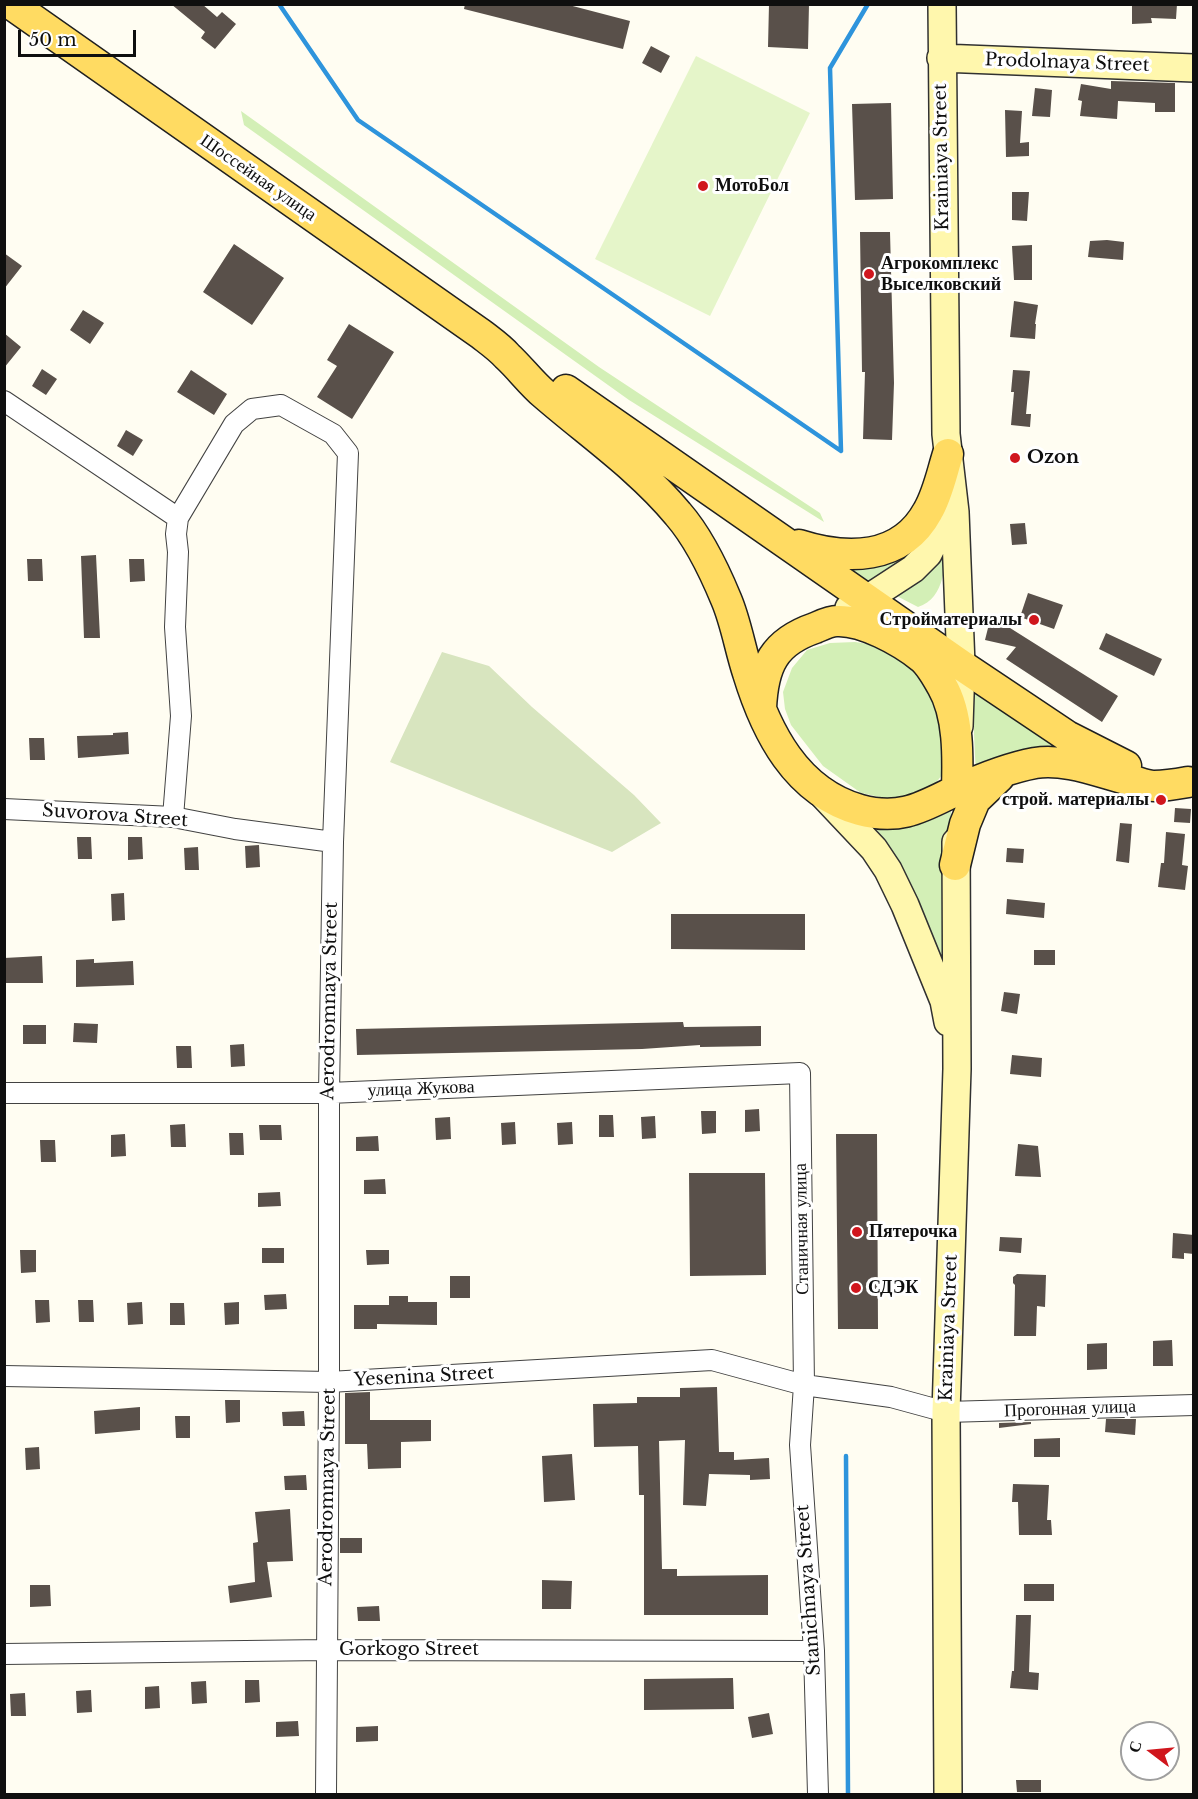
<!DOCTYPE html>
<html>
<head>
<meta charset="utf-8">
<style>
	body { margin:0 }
	#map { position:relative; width:1198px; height:1799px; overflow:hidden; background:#fffdf2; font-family:"Libre Baskerville",serif }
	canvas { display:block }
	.frame { position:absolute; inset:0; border:6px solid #0f0f0f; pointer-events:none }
	.north { position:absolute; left:1120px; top:1721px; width:60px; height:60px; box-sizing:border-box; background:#fff; border:2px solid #9f9f9f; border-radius:50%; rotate:286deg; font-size:16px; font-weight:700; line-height:24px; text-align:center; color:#0f0f0f }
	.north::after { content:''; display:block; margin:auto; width:21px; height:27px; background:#d0161d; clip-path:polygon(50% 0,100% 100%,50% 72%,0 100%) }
	.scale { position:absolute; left:18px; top:30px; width:118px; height:27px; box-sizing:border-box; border:3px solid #0f0f0f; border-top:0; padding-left:8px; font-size:18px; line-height:21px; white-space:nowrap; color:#0f0f0f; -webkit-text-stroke:4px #fff; paint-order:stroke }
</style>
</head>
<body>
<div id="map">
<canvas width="1198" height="1799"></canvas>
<div class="frame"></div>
<div class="north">С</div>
<div class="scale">50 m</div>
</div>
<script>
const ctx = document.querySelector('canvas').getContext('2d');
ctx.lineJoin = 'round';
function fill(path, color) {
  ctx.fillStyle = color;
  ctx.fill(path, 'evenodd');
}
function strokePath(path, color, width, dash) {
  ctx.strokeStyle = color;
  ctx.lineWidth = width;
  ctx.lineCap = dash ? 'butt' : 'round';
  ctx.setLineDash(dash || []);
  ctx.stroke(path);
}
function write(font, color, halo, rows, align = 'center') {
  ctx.font = font + ' "Libre Baskerville",serif';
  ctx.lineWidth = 6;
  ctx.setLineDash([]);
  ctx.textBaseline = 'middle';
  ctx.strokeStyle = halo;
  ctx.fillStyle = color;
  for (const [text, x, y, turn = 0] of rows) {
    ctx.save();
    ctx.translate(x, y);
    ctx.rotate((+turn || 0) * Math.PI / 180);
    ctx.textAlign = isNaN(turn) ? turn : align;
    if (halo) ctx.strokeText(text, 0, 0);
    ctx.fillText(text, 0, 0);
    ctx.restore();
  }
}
fill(new Path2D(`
	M241 111 599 367 820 513 824 522 629 400 244 125Z
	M947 538C945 563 946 598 918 607L889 592Z
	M929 544 876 587 837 560Z
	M855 642 882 646 909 658 944 713 945 771 932 788 913 800 889 799 861 793 823 766 791 725 785 709 783 692 792 668 807 650 830 643Z
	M972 691 1062 748 976 777Z
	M951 811 952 1006 873 828C906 828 921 826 951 811Z`), '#d3efb6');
fill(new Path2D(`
	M442 652 489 666 532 707 634 795 661 823 612 852 390 762Z`), '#d8e5bf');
fill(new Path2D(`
	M696 56 810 113 710 316 595 259Z`), '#e5f5c9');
strokePath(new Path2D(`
	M279 4 358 120 841 451 830 68 868 4
	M846 1456 848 1794`), '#2e94dc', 4.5);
fill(new Path2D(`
	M171 4H202L217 17 222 12 236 24 215 49 201 38 205 32Z
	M465 4H565L630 21 623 49 464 9Z
	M769 4H809L808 49 768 47Z
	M1132 4H1177L1176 19 1151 18 1152 23 1132 24Z
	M651 46 670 56 661 73 642 63Z
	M1111 81 1175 83V112H1155V103L1118 101 1117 119 1080 116 1082 101 1078 100 1081 84 1111 89Z
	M1035 88 1052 90 1050 117 1032 116Z
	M891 103 893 199 855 200 852 104Z
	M1005 110 1022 111 1020 143 1029 142V156L1006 157Z
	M1012 192H1029L1027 221 1012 220Z
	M860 232H890L894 383 892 440 863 439 865 372H862Z
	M1107 240 1124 242 1123 260 1088 257 1090 241Z
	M234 244 284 278 252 325 203 292Z
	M1032 245V280H1014L1012 246Z
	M4 253 22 266 4 289Z
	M1014 301 1038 305 1035 324H1036L1035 339 1010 337Z
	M83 310 104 323 90 344 70 330Z
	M349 324 394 352 352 419 317 397 337 366 327 360Z
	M4 333 21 347 4 368Z
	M42 369 57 379 46 395 32 386Z
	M191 370 227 394 214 415 177 392Z
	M1013 370 1030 371 1026 414H1031L1030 427 1011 425 1014 392H1011Z
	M126 430 143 440 133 456 117 446Z
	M1025 523 1027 544 1012 545 1010 524Z
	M96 555 100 638H84L81 556Z
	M27 559H42L43 581H28Z
	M129 559H144L145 581 130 582Z
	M1028 593 1063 605 1054 629 1020 617Z
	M991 616 1118 696 1102 722 1006 659 1016 647 985 640Z
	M1106 633 1162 659 1154 676 1099 649Z
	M128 732 129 754 78 758 77 736 113 735V733Z
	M29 738H44L45 760H30Z
	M1175 808 1191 809 1190 823 1174 822Z
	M1120 823 1132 824 1129 863 1116 861Z
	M1166 832 1185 834 1182 865 1188 866 1185 890 1158 887 1161 863H1164Z
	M77 837H91L92 859H78Z
	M128 837H142L143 859 128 860Z
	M259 845 260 867 246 868 245 846Z
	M198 847 199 870H185L184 848Z
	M1007 848 1024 849 1023 863 1006 862Z
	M124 893 125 920 112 921 111 894Z
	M1007 899 1045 903 1044 918 1006 914Z
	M671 914H805V950L671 949Z
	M1034 950H1055V965H1034Z
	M42 956 43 983H4V958Z
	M94 959V963L133 961 134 985 76 987V960Z
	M1004 992 1020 994 1017 1014 1001 1011Z
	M683 1022 684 1027 761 1026V1046L700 1047V1045L642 1049 357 1055 356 1029Z
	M74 1023 98 1024 97 1043 73 1042Z
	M23 1025H46V1044H23Z
	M244 1044 245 1066 231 1067 230 1045Z
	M176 1046H191L192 1068H177Z
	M1012 1055 1042 1058 1041 1077 1010 1074Z
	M759 1109 760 1131 745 1132V1110Z
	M701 1111H716V1133L702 1134Z
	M599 1115H613L614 1137H599Z
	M655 1116 656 1138 642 1139 641 1117Z
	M450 1117 451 1139 436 1140 435 1118Z
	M515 1122 516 1144 502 1145 501 1123Z
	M572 1122 573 1144 558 1145 557 1123Z
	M185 1124 186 1147H171L170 1125Z
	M259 1125H281L282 1140H260Z
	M229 1133H243L244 1155H230Z
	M125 1134 126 1156 111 1157V1135Z
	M836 1134H877L878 1329H838Z
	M378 1136 379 1151H356V1137Z
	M40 1140H55L56 1162H41Z
	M1018 1144 1038 1146 1041 1177 1015 1176Z
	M689 1173H765L766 1275 690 1276Z
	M385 1179 386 1194H364V1180Z
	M280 1192 281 1206 258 1207V1193Z
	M1173 1233 1194 1235V1254L1184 1253V1259L1172 1258Z
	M1000 1237 1022 1238 1021 1253 999 1251Z
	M262 1248H284V1263H262Z
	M20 1250H36V1272L21 1273Z
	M366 1250H389V1264L367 1265Z
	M1017 1274 1046 1275 1045 1307 1037 1306 1036 1336H1014L1015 1285 1013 1283V1277Z
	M450 1276H470V1298H450Z
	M286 1294 287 1309 265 1310 264 1295Z
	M389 1296H408V1302H437V1325L377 1324V1329H354V1305H389Z
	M35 1300H49L50 1322 36 1323Z
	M78 1300H93L94 1322H79Z
	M142 1302 143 1324 128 1325 127 1303Z
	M239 1302V1324L225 1325 224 1303Z
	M170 1303H184L185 1325H170Z
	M1172 1340 1173 1366H1153V1341Z
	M1107 1343V1369L1087 1370V1344Z
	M717 1387 719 1452H734V1460L769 1458 770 1479 750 1480V1475L709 1474 706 1506 683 1505 685 1440 659 1441 662 1569H677V1576L768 1575V1615H644V1495H639L638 1446 594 1447 593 1404 637 1403V1397H680V1388Z
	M370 1392V1420H431V1441L401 1442V1468L368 1469 367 1444H345V1393Z
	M225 1400H240V1422L226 1423Z
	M140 1407V1430L95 1434 94 1411Z
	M304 1411 305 1426H283L282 1412Z
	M175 1416H190V1438H176Z
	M1106 1419H1136L1135 1435 1105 1432Z
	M1031 1422V1424L999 1428V1423Z
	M1060 1438V1457H1034V1439Z
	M39 1447 40 1469 26 1470 25 1448Z
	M572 1454 575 1500 544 1502 542 1456Z
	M306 1475 307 1490H285L284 1476Z
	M1013 1484 1049 1485 1047 1520H1051L1052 1535H1019L1018 1502H1012Z
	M290 1509 293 1561 267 1562 272 1597 230 1603 228 1586 255 1582 253 1543 258 1542 255 1512Z
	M340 1538H362V1553H340Z
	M542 1580 572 1581 571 1609H542Z
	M1024 1584H1054V1601H1024Z
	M30 1585H50L51 1606 30 1607Z
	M379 1606 380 1621H358L357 1607Z
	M1016 1615H1031L1029 1672 1039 1673 1038 1690 1010 1688 1012 1671H1014Z
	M733 1678 734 1709 644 1710V1679Z
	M245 1680H259L260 1702 245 1703Z
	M206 1681 207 1703 192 1704 191 1682Z
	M159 1686 160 1708 145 1709V1687Z
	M91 1690 92 1712 77 1713 76 1691Z
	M25 1693 26 1716H11L10 1694Z
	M769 1713 773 1734 752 1738 748 1717Z
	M298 1721 299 1736 276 1737V1722Z
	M378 1726V1741L356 1742V1727Z
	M1016 1780H1041V1792H1017Z`), '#59504a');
const street = new Path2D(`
	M4 401 178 518
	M4 809 173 817 235 829 333 842
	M173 817 181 716 175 627 178 552 176 534 178 518 234 424 252 409 281 405 333 434 348 453 333 842 329 1093V1382L326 1794
	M4 1093H329L800 1073 804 1385 800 1445 814 1651 818 1794
	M4 1376 329 1382 712 1360 804 1385 891 1397 946 1412 1194 1405
	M4 1654 326 1650 814 1651`);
const secondary = new Path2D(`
	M942 4 946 434 955 512 961 665 959 726
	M941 58 1194 68
	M849 608 867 599 913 569 928 554 938 534 945 500
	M824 796 874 849 888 870 905 905 944 1001 948 1022
	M948 1794 946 1412 957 1069 956 842`);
const primary = new Path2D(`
	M11 4 481 334C490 341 500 348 507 356 520 368 531 383 544 394 589 433 640 468 678 514 699 538 714 570 726 599 736 622 740 649 748 673 766 732 796 792 860 810 901 821 922 807 957 790 981 779 1008 768 1035 763 1066 758 1101 773 1130 780 1138 782 1146 786 1154 786 1165 786 1177 784 1188 782
	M566 390 961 665 1067 736 1126 766
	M799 545C846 560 901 561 928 511 938 494 942 473 948 454
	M761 708C763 665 774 642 815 628 822 625 830 621 837 621 863 620 901 641 921 657 929 663 937 677 942 686 959 715 958 757 957 790
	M955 865 965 824 975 800 999 777`);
strokePath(street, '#424242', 22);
strokePath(secondary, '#313131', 30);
strokePath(primary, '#202020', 33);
strokePath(street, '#fff', 20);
strokePath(secondary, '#fff7ad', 27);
strokePath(primary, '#ffdb62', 30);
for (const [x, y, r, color] of [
	[703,186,6,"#d0161d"],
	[869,274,6,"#d0161d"],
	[1015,458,6,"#d0161d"],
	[1034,620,6,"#d0161d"],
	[1161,800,6,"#d0161d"],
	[857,1232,6,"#d0161d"],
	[856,1288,6,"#d0161d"]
]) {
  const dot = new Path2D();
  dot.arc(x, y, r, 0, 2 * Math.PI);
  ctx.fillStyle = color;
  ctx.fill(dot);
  strokePath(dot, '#fff', 2);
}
write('18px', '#0f0f0f', '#fff', [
	["Prodolnaya Street",1067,63,2],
	["Krainiaya Street",942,157,-91],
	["Шоссейная улица",258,178,35],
	["Suvorova Street",115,816,4],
	["Aerodromnaya Street",330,1001,-89],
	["улица Жукова",421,1089,-2],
	["Станичная улица",802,1229,-91],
	["Krainiaya Street",949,1328,-88],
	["Yesenina Street",424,1377,-3],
	["Прогонная улица",1070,1409,-2],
	["Aerodromnaya Street",328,1487,-89],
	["Stanichnaya Street",809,1590,-94],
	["Gorkogo Street",409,1650]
]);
write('bold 18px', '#0f0f0f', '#fff', [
	["МотоБол",715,186],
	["Агрокомплекс",881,264],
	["Выселковский",881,285],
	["Ozon",1027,458],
	["Стройматериалы",1022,620,"right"],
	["строй. материалы",1149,800,"right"],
	["Пятерочка",869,1232],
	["СДЭК",868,1288]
], 'left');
</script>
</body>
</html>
